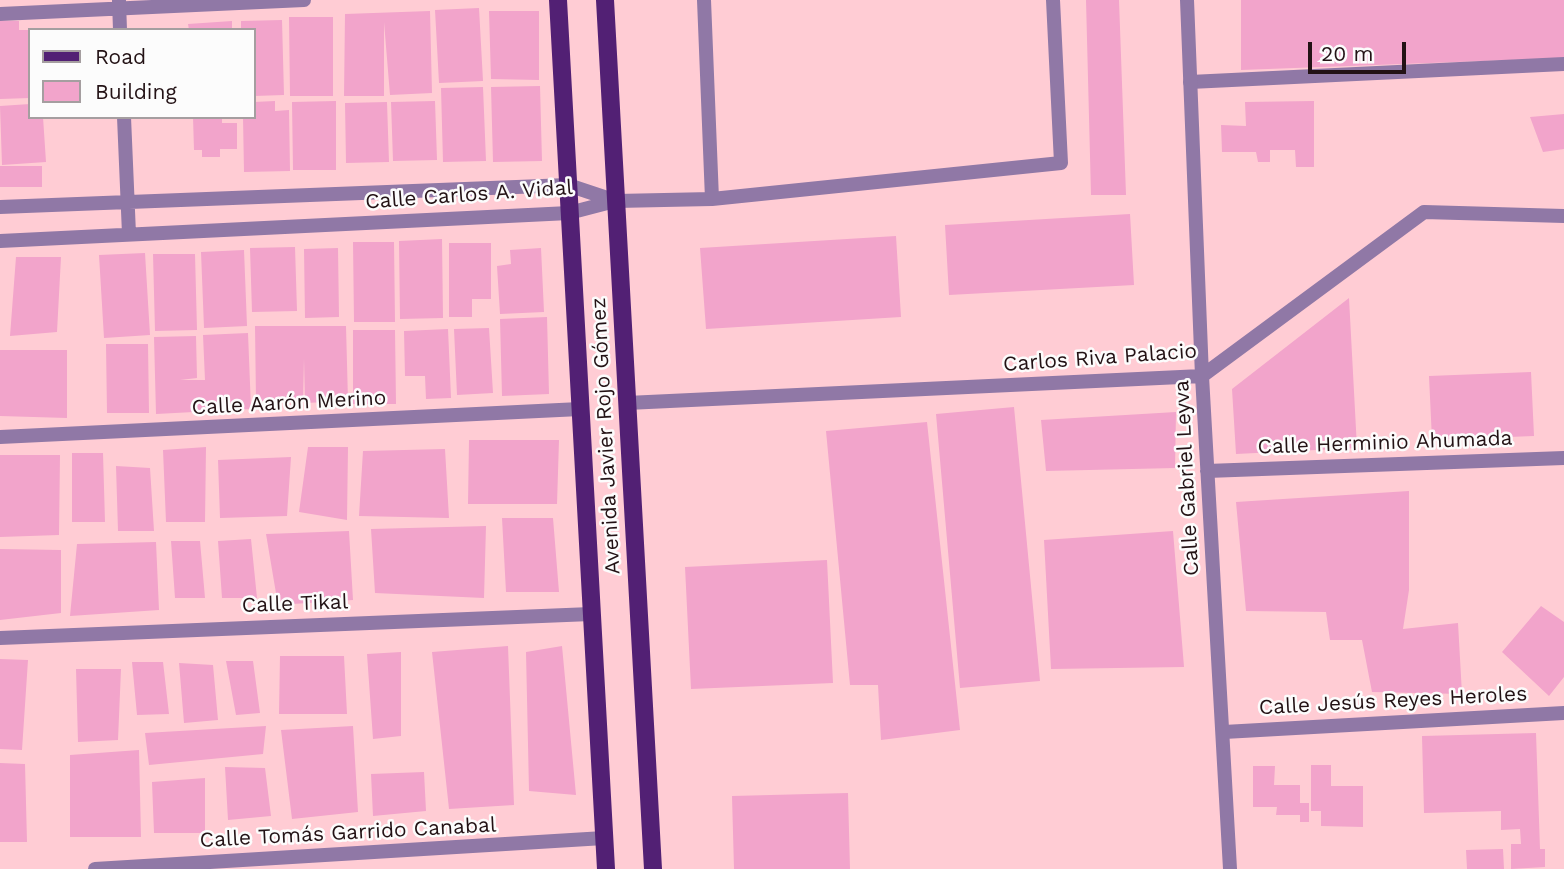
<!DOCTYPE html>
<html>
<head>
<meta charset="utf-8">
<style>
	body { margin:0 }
	#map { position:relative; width:1564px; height:869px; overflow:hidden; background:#ffccd4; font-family:"Work Sans",sans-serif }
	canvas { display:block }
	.legend { position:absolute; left:28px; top:28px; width:228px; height:91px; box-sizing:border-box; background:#fcfcfc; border:2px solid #a59ea0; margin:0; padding:9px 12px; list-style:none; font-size:21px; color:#231215 }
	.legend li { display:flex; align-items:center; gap:14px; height:35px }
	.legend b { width:35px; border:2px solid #a59ea0 }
	.scale { position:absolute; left:1308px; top:42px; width:98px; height:32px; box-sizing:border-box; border:4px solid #231215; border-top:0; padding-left:9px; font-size:21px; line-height:24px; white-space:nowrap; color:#231215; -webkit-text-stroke:5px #fcfcfc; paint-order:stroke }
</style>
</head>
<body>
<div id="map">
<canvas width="1564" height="869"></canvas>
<ul class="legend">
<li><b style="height:9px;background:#522074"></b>Road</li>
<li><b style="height:19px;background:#f2a4cb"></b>Building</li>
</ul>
<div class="scale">20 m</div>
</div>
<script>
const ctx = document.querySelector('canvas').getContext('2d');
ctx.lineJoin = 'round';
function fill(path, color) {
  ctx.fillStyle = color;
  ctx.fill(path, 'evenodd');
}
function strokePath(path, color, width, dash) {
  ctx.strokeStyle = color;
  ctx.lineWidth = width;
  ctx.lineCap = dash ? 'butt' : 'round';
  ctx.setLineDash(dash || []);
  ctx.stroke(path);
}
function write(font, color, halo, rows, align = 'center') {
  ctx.font = font + ' "Work Sans",sans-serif';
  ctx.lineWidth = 5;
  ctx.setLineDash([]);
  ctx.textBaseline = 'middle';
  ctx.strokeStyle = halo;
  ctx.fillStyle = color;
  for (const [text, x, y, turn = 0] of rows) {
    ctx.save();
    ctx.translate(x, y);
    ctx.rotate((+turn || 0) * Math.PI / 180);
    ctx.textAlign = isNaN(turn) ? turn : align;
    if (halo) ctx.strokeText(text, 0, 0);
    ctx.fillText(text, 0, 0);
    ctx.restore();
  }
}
fill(new Path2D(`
	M1086 0H1119L1126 195H1091Z
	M1241 0H1564V58L1241 70Z
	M479 8 483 81 439 83 435 10Z
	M430 11 432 93 390 95 384 22V96H344L345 14Z
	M489 11H539V80L491 79Z
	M289 17H333V96H290Z
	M282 20 284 95 254 96V30H241V21Z
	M0 21H19V30H30V98L0 99Z
	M232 21V30H189L188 24Z
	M540 86 542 161 493 162 491 87Z
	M483 87 486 161 443 162 441 88Z
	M275 101V111L289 110 290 171 244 172 243 117H254V102Z
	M336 101V170H293L292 102Z
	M435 101 437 160 393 161 391 102Z
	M1314 101V167H1296L1295 150H1270V162H1258L1256 152H1222L1221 125 1246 126 1245 102Z
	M387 102 389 162 346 163 345 103Z
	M30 104V117H43L46 162 2 165 0 106Z
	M1564 114V149L1543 152 1530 117Z
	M193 117H222V123H237V149H220V157H202V150H194Z
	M0 166H42V187H0Z
	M1130 214 1134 285 949 295 945 225Z
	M896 236 901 317 706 329 700 248Z
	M442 239 443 318 400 319 399 241Z
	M353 242H394L395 322H354Z
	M449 243H491V299H472V317H449Z
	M295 247 297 311 252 312 250 248Z
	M338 248 339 317 305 318 304 249Z
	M541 248 544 312 500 314 497 266 511 264 510 250Z
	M244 250 247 326 204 328 201 252Z
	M145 253 150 335 104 338 99 255Z
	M153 254H195L197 330 155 331Z
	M16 257H61L57 332 10 336Z
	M1349 298 1357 448 1236 454 1232 389Z
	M547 317 549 394 502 396 500 319Z
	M255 326H346L348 401 305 403 304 358 303 401H256Z
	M489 328 493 393 457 395 454 329Z
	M448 329 451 398 426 399 425 376H405L404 331Z
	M353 330H395L396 404H353Z
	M248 333 251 409 156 414 154 337 196 336 197 378 180 380H205L203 335Z
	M106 344H148L149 413H107Z
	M0 350H67V418L0 416Z
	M1531 372 1534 436 1432 440 1429 376Z
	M1014 407 1040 681 960 688 936 414Z
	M1176 412 1175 468 1046 471 1041 420Z
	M927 422 960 730 881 740 878 685H850L826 431Z
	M469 440H559L557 504H468Z
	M206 447 205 522H166L163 450Z
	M308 447H348L347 520 299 512Z
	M445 449 449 518 359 516 363 451Z
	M72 453H103L105 522H72Z
	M0 455H60L59 535 0 537Z
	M291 457 287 516 220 518 218 460Z
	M116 466 150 468 154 531H118Z
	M1409 491V590L1403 629 1458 623 1462 694 1372 692 1362 640H1330L1326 612 1246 611 1236 502Z
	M502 518H553L559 592H506Z
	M486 526 484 598 375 593 371 529Z
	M349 531 353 600 278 605 266 534Z
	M1173 531 1184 667 1051 669 1044 540Z
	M251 539 257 598H222L218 541Z
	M171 541H200L205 598H175Z
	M156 542 159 610 70 616 77 544Z
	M0 549 61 550V613L0 620Z
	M827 560 833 683 691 689 685 567Z
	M1541 606 1564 622V677L1549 696 1502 652Z
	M508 646 514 805 449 809 432 652Z
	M562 646 576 795 529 791 526 652Z
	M401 652V736L373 739 367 654Z
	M280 656H344L347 714H279Z
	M0 659 28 660 22 750 0 749Z
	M226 661H253L260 713 236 715Z
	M132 662H163L169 714 137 715Z
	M179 663 213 665 218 720 184 723Z
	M76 669H121L118 740 78 742Z
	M266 726 263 754 149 765 145 733Z
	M353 726 358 812 292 819 281 730Z
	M1536 733 1540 849H1545V867L1511 869V844H1521L1520 829 1501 830V811L1424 813 1422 736Z
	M139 750 141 837H70V755Z
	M0 763 25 764 27 842H0Z
	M1311 765H1331V786H1363V827L1321 826V811H1311Z
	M1253 766H1275L1274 785H1300V803H1309V822H1300V815H1276L1277 807H1253Z
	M225 767 265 768 271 816 228 820Z
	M424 772 426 811 373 816 371 774Z
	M205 778V833H154L152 782Z
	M848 793 850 869H734L732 796Z
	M1503 849 1504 869H1467L1466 850Z`), '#f2a4cb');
strokePath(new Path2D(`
	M704 0 712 199
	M1190 82 1564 64
	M616 201 712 199 1061 163 1053 0`), '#9078a6', 14);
strokePath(new Path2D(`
	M1187 0 1202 376 1230 869
	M119 1 120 30
	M0 14 304 0
	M124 117 129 234
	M0 207 568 185 616 201
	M0 241 569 213 615 201
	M627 403 1202 376 1424 212 1564 216
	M0 437 580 409
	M1207 471 1564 458
	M0 638 591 614
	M1224 732 1564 713
	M95 869 604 838`), '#9078a6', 14);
strokePath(new Path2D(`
	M558 0 606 869
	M605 0 653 869`), '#522074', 18);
write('21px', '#231215', '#fcfcfc', [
	["Calle Carlos A. Vidal",469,195,-4],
	["Carlos Riva Palacio",1100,358,-4],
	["Calle Aarón Merino",289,403,-3],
	["Avenida Javier Rojo Gómez",606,436,-93],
	["Calle Herminio Ahumada",1385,443,-2],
	["Calle Gabriel Leyva",1187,478,-93],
	["Calle Tikal",295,604,-2],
	["Calle Jesús Reyes Heroles",1393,701,-3],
	["Calle Tomás Garrido Canabal",348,833,-3]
]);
</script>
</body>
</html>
